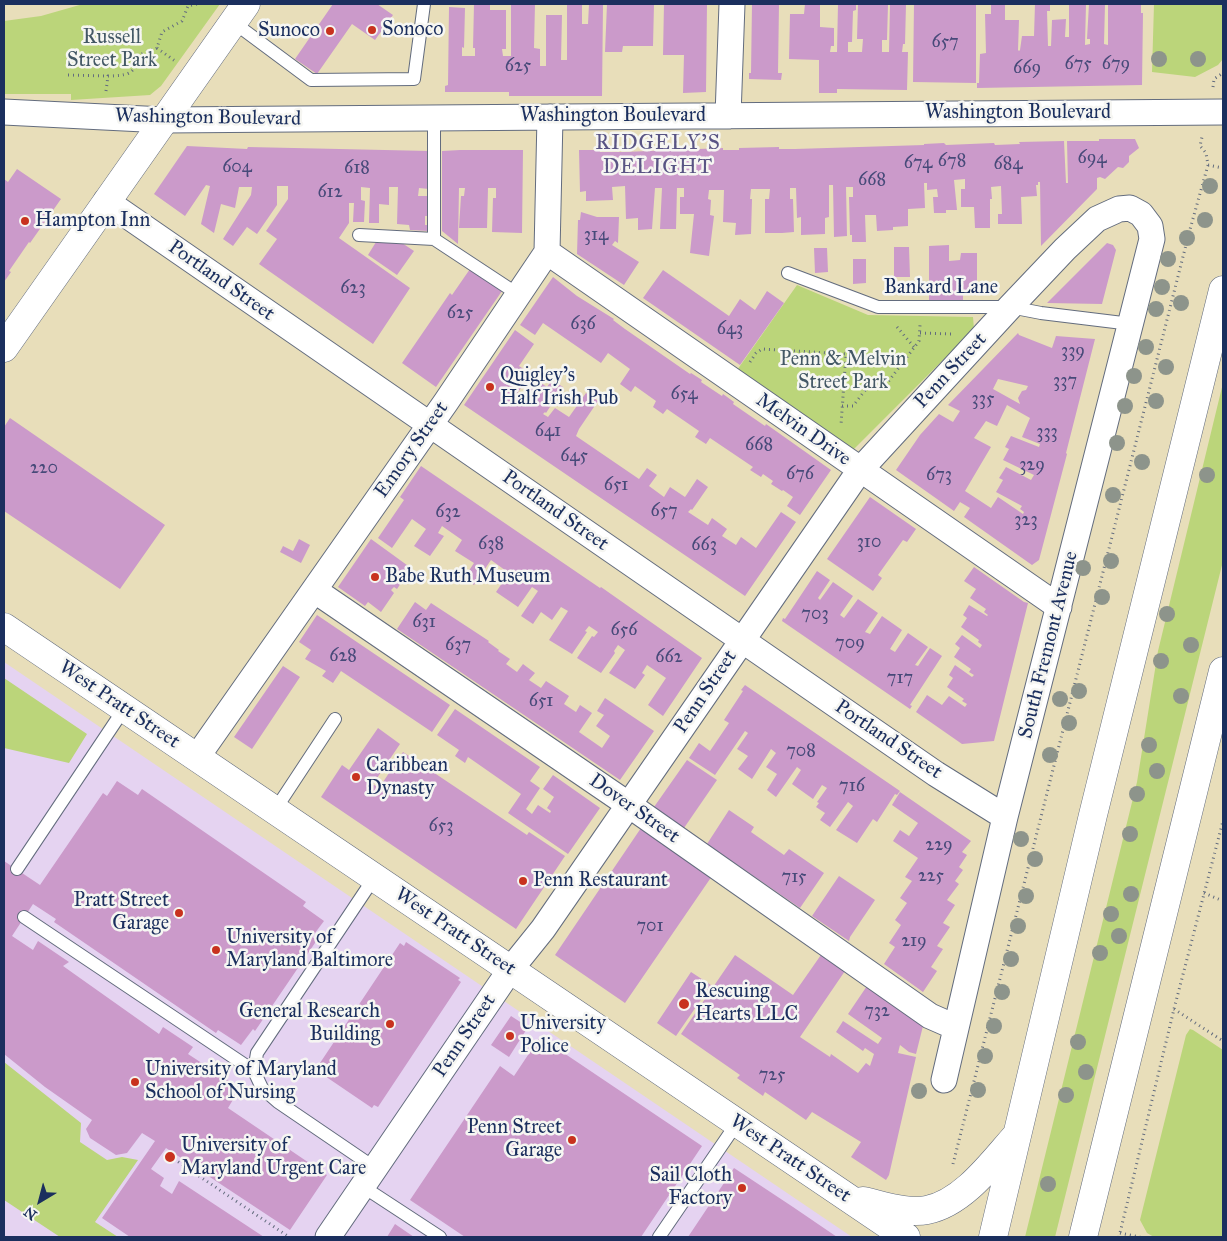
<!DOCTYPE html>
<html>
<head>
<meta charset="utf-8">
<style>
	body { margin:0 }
	#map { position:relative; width:1227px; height:1241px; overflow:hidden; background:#e8deba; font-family:"IM FELL Great Primer",serif }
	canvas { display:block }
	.frame { position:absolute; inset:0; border:5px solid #1b2f5e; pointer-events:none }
	.north { position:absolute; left:15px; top:1176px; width:50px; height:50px; -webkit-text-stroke:4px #f6f6f2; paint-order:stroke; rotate:217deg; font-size:14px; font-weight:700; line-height:20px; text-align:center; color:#1b2f5e }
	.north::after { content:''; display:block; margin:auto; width:18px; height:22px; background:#1b2f5e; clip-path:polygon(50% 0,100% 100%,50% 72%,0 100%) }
</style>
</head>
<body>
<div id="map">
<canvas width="1227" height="1241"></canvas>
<div class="frame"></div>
<div class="north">N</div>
</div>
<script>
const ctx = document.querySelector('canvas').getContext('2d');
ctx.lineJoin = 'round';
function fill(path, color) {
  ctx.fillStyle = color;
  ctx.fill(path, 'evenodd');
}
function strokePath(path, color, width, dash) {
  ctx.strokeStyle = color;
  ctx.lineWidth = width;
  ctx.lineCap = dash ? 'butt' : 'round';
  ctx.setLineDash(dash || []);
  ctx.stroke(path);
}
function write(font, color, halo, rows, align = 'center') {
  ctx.font = font + ' "IM FELL Great Primer",serif';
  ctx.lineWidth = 5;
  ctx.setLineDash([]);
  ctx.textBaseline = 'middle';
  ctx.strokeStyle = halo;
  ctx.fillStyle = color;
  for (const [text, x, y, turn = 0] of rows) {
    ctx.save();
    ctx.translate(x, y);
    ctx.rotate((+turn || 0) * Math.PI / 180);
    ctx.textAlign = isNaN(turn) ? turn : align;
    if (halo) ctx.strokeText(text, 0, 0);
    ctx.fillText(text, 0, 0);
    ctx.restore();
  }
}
fill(new Path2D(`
	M4 662 852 1237H4Z`), '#e5d3f1');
fill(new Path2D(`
	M83 4H220L161 86 150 95 71 100V94H4V21L41 16Z
	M1154 4H1223V59L1218 65 1195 77 1152 72Z
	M797 285 868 315 973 317 974 329 851 452 735 373Z
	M1223 383V561L1055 1237H1025L1137 782 1158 651Z
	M4 678 87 734 69 763 4 748Z
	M1190 1029 1193 1030 1223 1050V1237H1154L1147 1233 1140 1220 1186 1035Z
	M4 1062 81 1123 80 1142 107 1160 122 1157 138 1160 95 1222 118 1237H60L4 1200Z`), '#bbd57a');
fill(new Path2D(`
	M333 4H377L393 15 375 40 352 24 317 74 295 59Z
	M474 4H490V10H506V49H502L503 56H511V4H535L534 48 540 49V66H546V15H562L561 60H567V4H582V24H588L589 4H603L602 96H509V92H445V86L448 85 449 7 465 8 464 48 462 47V56H475V48H473Z
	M607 4H654L653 46H623L622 52H605Z
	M664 4H707L706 92 683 93 684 55H663Z
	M752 4H779L778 73H782L781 80 749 79V73H751Z
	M805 4H820V27L834 28V46H831L830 52H837L838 4H856V10L853 11 852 42H848V52H862L863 39H857L858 4H888L887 40H882V52H889L890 4H906L905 44H903L902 52H908L907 90 837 89V93H819V60L789 59 790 14H804Z
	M914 4H976V83L913 82Z
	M991 4H1005V20H1019L1018 50 1019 51 1020 50 1022 36H1034L1035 4H1050V11H1047L1048 46H1051L1052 20 1066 19 1065 37H1069V4H1086L1085 45 1090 44V39H1087L1089 4H1105L1104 44 1108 45V4H1141V13H1143L1142 85 977 88V83H979L980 54 986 53 985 14H991Z
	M1099 139H1135L1139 148 1129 156V162L1123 168 1118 167 1105 179 1100 177 1097 178V189L1041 246 1040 182H1038V185H1036L1037 196 1021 197 1022 224H998V214H1002L1001 186 991 187 992 199H990V228H975L974 207H961V189H965V179L954 180 957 210H946V213H934L933 197H938L937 189 927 190V183H924L925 208 908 209V226L893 227V230L877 231 876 215H865L866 242H852V235H850L849 197H853V187H846L847 236 834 237 833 185H829V217L825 218V234L801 235V217L797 218 796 188H790V199H793L794 232 782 233H765V199H769L770 189H751L750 199H752L751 234 735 235 736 223 723 222 724 190H709L708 199 711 200 710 215 714 216 709 256 690 253 694 214H680V197H684V188H677L676 229H660L662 188H655L652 229 638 230V218L626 219 625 186 612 187 613 200 586 201V191L580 192 579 150H600V152H624L723 148V150H739V148L779 147V149H795L924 145V144L944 143 946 145 994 143 995 145 1020 144 1019 142 1064 141 1066 183H1068L1067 141H1099Z
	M187 146 247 149 248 147 430 151 429 189 419 188 418 196H429V216H425V225H429L428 231 410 230 409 225 397 224 398 187H389V205L379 204V223H369L370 188 361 187V200L365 201 364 222H353L354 203H349V223L339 238 410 288 373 344 259 264 277 239 266 231 288 199V186H277V205L257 234 247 227 233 246 223 239 251 195 252 187H239L235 208 221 204 214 233 201 224 210 186 206 185 185 216 154 194Z
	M460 150H523L522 233 492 232 493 198H496V188H488L487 228H459L461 196H464L465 188H459L458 244 442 231V151Z
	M17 169 61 199 30 243 29 242 9 271 11 272 4 282V179L8 182Z
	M581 212 597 217H619L618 243 615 241 612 245 639 262 624 285 577 254 578 220H580Z
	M376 242 402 243 414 251 397 275 368 255Z
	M1107 243 1113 245 1116 250 1102 304 1047 303Z
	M949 245V261L960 260 961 253H977V295H963V300H929V246Z
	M894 247H909L910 277H894Z
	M814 248H827L828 272 815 273Z
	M853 259H866V283L853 284Z
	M470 269 502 291 436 387 402 363 450 293 452 295Z
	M663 270 729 316 740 299 755 310 767 291 784 303 740 365 643 298Z
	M553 277 577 296 614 319 613 320 625 329 690 374 691 373 702 380 701 382 722 396 723 394 734 402 733 404 765 426 766 424 831 470 800 515 787 506 793 497 783 490 782 491 771 484 773 481 763 474 761 477 750 470 753 467 710 438 706 444 695 437 699 431 667 409 663 414 653 407 656 401 635 386 631 392 620 384 630 369 608 353 601 363 543 323 535 335 520 325Z
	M515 330 534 344 519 366 531 374 516 395 523 400 525 398 523 397 535 379 547 387 552 380 563 387 546 413 545 412 543 414 548 417 555 408 569 417 586 393 598 401 579 429 576 436 639 479 647 468 657 475 649 486 664 497 670 487 685 497 697 479 708 487 692 510 691 509 688 512 708 525 712 518 727 529 722 536 736 545 741 537 756 548 781 512 796 522 745 596 464 405Z
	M1018 333 1019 335 1052 348 1056 336 1095 339 1066 453 1067 454 1039 560 1032 565 964 517 970 508 960 502 954 511 896 470 920 435 939 414 953 422 960 411 948 405ZM998 379 1028 386 1026 390 1022 391 1018 398 1020 404 993 389ZM1007 405 1030 418 1022 437 1040 444 1039 447 1011 436 1005 447 1009 449 1003 460 1034 475 1031 480 1006 467 999 478 1003 480 996 492 1022 506 1020 509 1024 512 1023 514 998 497 991 508 965 491 991 447 974 438 986 421 997 426Z
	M10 418 165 525 120 589 4 511V427Z
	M421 466 600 588 601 587 702 658 663 716 648 705 666 678 647 665 642 673 645 675 635 689 609 673 625 650 618 645 614 651 615 653 601 673 577 658 592 636 594 637 598 632 589 626 585 631 587 632 572 654 549 640 568 611 561 607 552 620 541 612 533 624 521 616 538 591 532 587 518 607 496 592 509 573 491 560 474 585 464 578 474 563 455 551 462 540 442 526 438 533 444 536 430 556 414 546 426 529 412 519 392 548 378 538 404 500 400 497Z
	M870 497 916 529 907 542 903 540 878 575 882 578 873 591 827 559Z
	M299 539 310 545 301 563 280 552 283 546 293 551Z
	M371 539 411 568 397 589 394 587 391 590 394 593 381 612 368 602 365 606 338 587Z
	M974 567 1024 602 1028 603 994 741 962 744 916 712 927 695 942 705 949 696 965 707 967 704 962 701 964 699 947 687 953 678 949 675 955 665 972 677 974 675 969 672 971 669 954 657 960 648 955 644 962 635 980 648 982 645 978 642 979 640 961 627 967 618 963 615 969 605 987 616 988 615 984 612 986 609 970 598 976 589 964 581Z
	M817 571 830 580 818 598 820 600 833 582 853 596 840 615 844 618 858 599 878 613 865 632 870 634 882 616 902 630 890 649 895 652 908 633 928 647 915 665 918 666 930 648 942 656 910 705 912 706 910 709 782 621 783 618 785 619Z
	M415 602 426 610 431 603 489 641 488 642 499 650 498 651 510 659 506 664 517 672 523 664 535 673 529 680 541 688 546 681 569 696 564 704 576 712 580 705 592 713 579 732 602 748 610 736 596 726 604 715 597 711 605 698 654 731 620 780 397 629Z
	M317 615 450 705 432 732 341 671 333 683 322 676 326 671 305 659 311 650 299 642Z
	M283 666 300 677 252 749 234 737Z
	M745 685 900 791 897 795 895 794 877 822 873 819 857 843 836 830 853 806 848 802 830 827 820 820 825 813 816 807 819 803 817 802 827 788 822 785 813 799 792 784 801 770 797 767 776 797 767 790 777 774 766 767 776 753 771 749 752 779 738 769 748 756 737 749 748 733 745 731 715 775 689 758 699 743 710 751 729 723 724 720 743 691 741 690Z
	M455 709 540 767 530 781 540 788 526 809 532 814 538 805 550 813 551 811 547 808 554 797 543 789 553 775 600 808 568 854 508 813 521 794 468 757 465 763 455 756 459 750 437 735Z
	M378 728 400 744 373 784 379 788 403 752 527 835 529 832 565 856 516 929 321 797 342 765 349 770Z
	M687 760 717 780 684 828 654 807Z
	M117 781 138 795 142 789 306 902 303 906 324 921 312 937 317 940 255 1031 253 1029 241 1045 218 1030 216 1033 54 922 56 919 33 904 12 936 33 950 38 941 69 962 63 966 159 1034 163 1027 193 1047 188 1054 240 1088 228 1108 327 1175 290 1230 166 1148 151 1169 164 1178 160 1186 172 1194 179 1181 264 1237H135L133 1236 130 1237 102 1218 155 1141 142 1133 127 1153 116 1155 90 1138 86 1129 92 1120 45 1087 4 1054V861L40 885 103 793 107 796Z
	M900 792 971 841 962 852 967 855 959 867 963 870 955 881 959 884 947 900 955 905 943 923 950 927 937 946 943 949 931 967 937 971 923 992 884 964 895 947 889 943 901 925 895 920 907 903 900 898 912 881 905 877 918 858 893 841 900 830 909 836 918 823 892 805Z
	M729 810 754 827 751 832 784 855 789 849 824 873 800 908 707 844Z
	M641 828 712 876 625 1003 555 955Z
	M839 876 875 900 850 937 849 941 812 916Z
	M406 942 460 978 458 980 461 982 378 1107 374 1105 372 1108 319 1072 321 1068 318 1066 400 943 404 946Z
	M823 952 847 968 800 1037 830 1057 831 1054 858 1073 866 1063 870 1066 874 1054 865 1048 863 1051 836 1032 843 1021 878 1044 882 1038 848 1014 869 983 924 1022 916 1054 909 1052 900 1045 898 1053 916 1057 889 1175 886 1180 851 1157 861 1142 812 1112 806 1120 765 1092 763 1096 737 1078 740 1075 681 1034 735 955 793 995Z
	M691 972 711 985 676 1036 657 1023Z
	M511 1016 528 1027 509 1057 491 1045Z
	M540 1037 702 1146 641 1237H465L410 1200 500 1066 514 1076Z
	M734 1168 793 1207 837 1237H688Z
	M395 1224 414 1237H387Z`), '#cb9aca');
const lane = new Path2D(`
	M233 22 311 80 414 79 424 4
	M359 235 434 239V118
	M434 239 519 295
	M788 273 878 307H1010L1041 313 1131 324
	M275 810 335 719
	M17 869 124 709
	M374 878 257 1053 254 1071 262 1088 278 1102 375 1168
	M24 917 254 1071
	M362 1186 440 1237
	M659 1237 737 1123`);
const street = new Path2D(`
	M4 112 164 120 1223 112
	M728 116 732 4
	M106 201 936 774 1005 817
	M547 252 1059 607
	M314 590 629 805 930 1016 955 1027
	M197 757 446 402 547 252 550 117
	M328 1237 510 970 543 929 860 470 1010 307 1065 249 1097 219 1119 209 1130 208 1141 214 1150 226 1152 239 1005 817 944 1080`);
const primary = new Path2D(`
	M4 348 246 4
	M4 627 906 1237
	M863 1201C882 1205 908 1214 927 1210 963 1203 992 1163 1015 1137
	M993 1237 1093 815 1223 290
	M1083 1237 1223 671`);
strokePath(lane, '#636c7e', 14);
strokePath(street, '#636c7e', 27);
strokePath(primary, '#636c7e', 29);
strokePath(new Path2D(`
	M157 48 175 61
	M68 75 108 76
	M1213 87 1214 79 1223 73
	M106 91 108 76C146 76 127 62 145 52 149 50 153 50 157 48L162 32 182 21 188 6 197 4
	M1208 165 1223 168
	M897 327 914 347
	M920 333 952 334
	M750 362 756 353 762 349 846 354 841 425
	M842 406H853L870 384 885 386 919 341 920 325
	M1204 893 1223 901
	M1174 1009 1223 1041
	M174 1159 289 1237
	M953 1164 1189 233 1208 165 1206 153 1200 146 1202 137
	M1120 1233 1140 1237
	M1119 1237 1174 1009 1223 821`), '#636c7e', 3, [1, 4]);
strokePath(lane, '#fff', 12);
strokePath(street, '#fff', 25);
strokePath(primary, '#fff', 28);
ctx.fillStyle = '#8d948b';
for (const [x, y] of [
	[1159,59],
	[1198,59],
	[1210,186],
	[1205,220],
	[1187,238],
	[1168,259],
	[1162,287],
	[1181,303],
	[1156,309],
	[1146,347],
	[1166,367],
	[1134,376],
	[1156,401],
	[1125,406],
	[1117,443],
	[1142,462],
	[1207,475],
	[1113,495],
	[1111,561],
	[1083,568],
	[1102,597],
	[1167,614],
	[1191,645],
	[1161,661],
	[1079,691],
	[1181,696],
	[1060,699],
	[1069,723],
	[1149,745],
	[1050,755],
	[1157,771],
	[1137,794],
	[1130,834],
	[1021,839],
	[1035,859],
	[1131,894],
	[1026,896],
	[1111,914],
	[1018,926],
	[1119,936],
	[1100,953],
	[1011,959],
	[1002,992],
	[994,1026],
	[1078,1042],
	[985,1056],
	[1086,1072],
	[978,1090],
	[919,1091],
	[1066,1095],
	[1048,1184]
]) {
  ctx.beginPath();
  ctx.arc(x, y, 8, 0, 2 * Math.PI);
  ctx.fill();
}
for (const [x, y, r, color] of [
	[372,30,5,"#c8321e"],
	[330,31,5,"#c8321e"],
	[25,221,5,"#c8321e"],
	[490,387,5,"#c8321e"],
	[375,577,5,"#c8321e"],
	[356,777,5,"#c8321e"],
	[523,881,5,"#c8321e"],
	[179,913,5,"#c8321e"],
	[216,950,5,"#c8321e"],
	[684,1004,6,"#c8321e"],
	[390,1024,5,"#c8321e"],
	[510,1036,5,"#c8321e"],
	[135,1082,5,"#c8321e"],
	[572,1140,5,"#c8321e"],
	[170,1157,6,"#c8321e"],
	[742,1188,5,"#c8321e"]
]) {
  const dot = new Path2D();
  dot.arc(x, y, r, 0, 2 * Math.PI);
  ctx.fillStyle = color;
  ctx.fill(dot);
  strokePath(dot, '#f6f6f2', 2);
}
write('18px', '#474a79', null, [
	["657",945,43],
	["675",1078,65],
	["679",1116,65],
	["625",518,67],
	["669",1027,69],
	["694",1092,159],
	["678",952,162],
	["674",918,164],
	["684",1008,165],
	["604",237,168],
	["618",357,169],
	["668",872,181],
	["612",330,193],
	["314",596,236],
	["623",353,289],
	["625",460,314],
	["636",583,325],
	["643",730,330],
	["339",1073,352],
	["337",1065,382],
	["654",684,395],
	["335",983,400],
	["641",548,432],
	["333",1047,433],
	["668",759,446],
	["645",574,457],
	["329",1032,466],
	["220",44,469],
	["676",800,475],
	["673",939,476],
	["651",616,486],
	["657",664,512],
	["632",448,513],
	["323",1026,521],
	["310",869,543],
	["638",491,545],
	["663",704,546],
	["703",815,615],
	["631",424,623],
	["656",624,631],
	["709",850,644],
	["637",458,646],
	["628",343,657],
	["662",669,658],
	["717",900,679],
	["651",541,702],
	["708",801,752],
	["716",852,787],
	["653",441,827],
	["229",939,846],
	["225",931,877],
	["715",794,878],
	["701",650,927],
	["219",914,942],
	["732",877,1012],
	["725",772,1076]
]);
write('20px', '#1b2f5e', '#f6f6f2', [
	["Sonoco",382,30],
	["Sunoco",320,31,"right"],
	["Hampton Inn",35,221],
	["Quigley's",500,376],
	["Half Irish Pub",500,399],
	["Babe Ruth Museum",385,577],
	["Caribbean",366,766],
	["Dynasty",366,789],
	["Penn Restaurant",533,881],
	["Pratt Street",169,901,"right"],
	["Garage",169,924,"right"],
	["University of",226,938],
	["Maryland Baltimore",226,961],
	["Rescuing",695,992],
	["Hearts LLC",695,1015],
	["General Research",380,1012,"right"],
	["Building",380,1035,"right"],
	["University",520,1024],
	["Police",520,1047],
	["University of Maryland",145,1070],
	["School of Nursing",145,1093],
	["Penn Street",562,1128,"right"],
	["Garage",562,1151,"right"],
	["University of",181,1146],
	["Maryland Urgent Care",181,1169],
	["Sail Cloth",732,1176,"right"],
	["Factory",732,1199,"right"]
], 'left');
write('20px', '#435865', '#f6f6f2', [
	["Russell",112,38],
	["Street Park",112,61],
	["Penn & Melvin",843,360],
	["Street Park",843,383]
]);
write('20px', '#1b2f5e', '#f6f6f2', [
	["Washington Boulevard",1018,113],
	["Washington Boulevard",613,116],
	["Washington Boulevard",208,118,1],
	["Portland Street",221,281,35],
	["Bankard Lane",941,288],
	["Penn Street",951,371,-47],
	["Melvin Drive",803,430,35],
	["Emory Street",412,450,-55],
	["Portland Street",555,511,35],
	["South Fremont Avenue",1049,645,-76],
	["Penn Street",706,692,-56],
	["West Pratt Street",119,705,34],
	["Portland Street",888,740,34],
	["Dover Street",634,809,35],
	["West Pratt Street",455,932,34],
	["Penn Street",465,1036,-56],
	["West Pratt Street",790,1159,34]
]);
ctx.letterSpacing = '1px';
write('21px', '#595484', '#f6f6f2', [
	["RIDGELY'S",658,144],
	["DELIGHT",658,168]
]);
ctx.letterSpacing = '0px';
</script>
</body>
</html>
